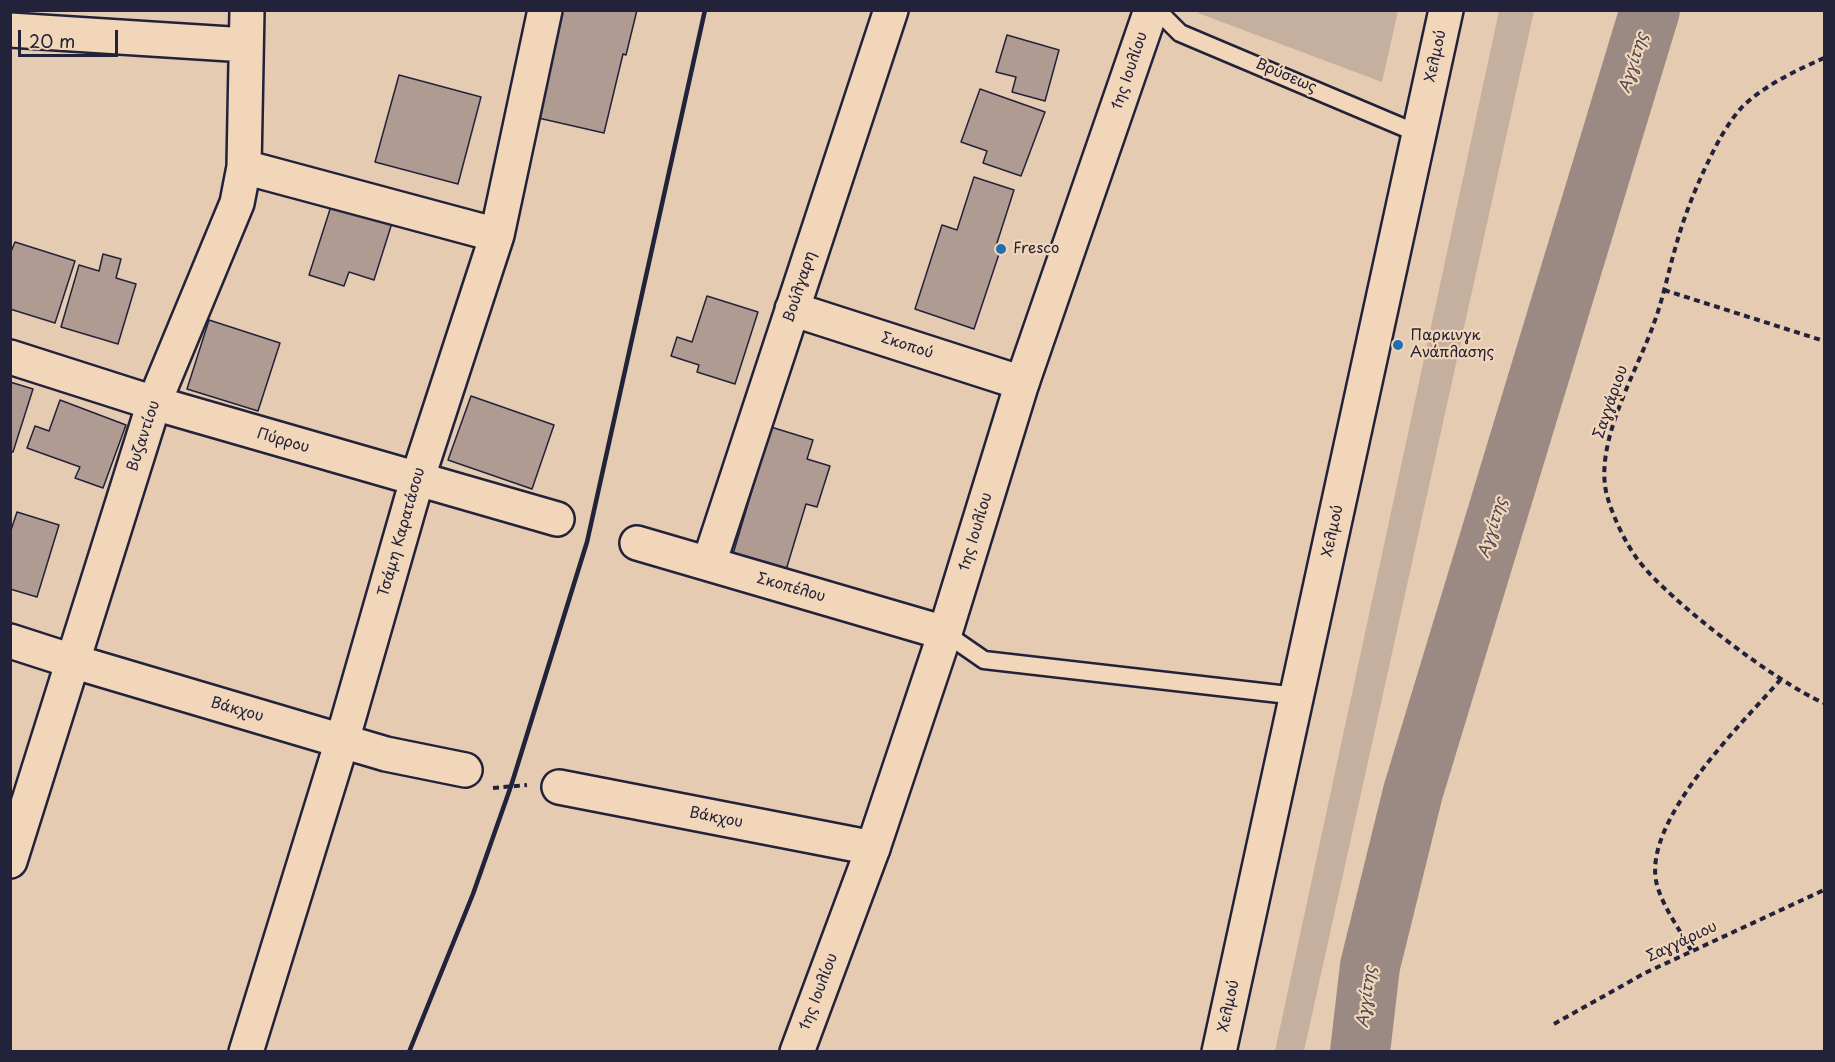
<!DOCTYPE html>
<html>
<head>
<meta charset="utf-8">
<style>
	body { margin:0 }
	#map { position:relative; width:1835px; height:1062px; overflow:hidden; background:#e5cbb2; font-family:"Playpen Sans",sans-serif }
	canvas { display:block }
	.frame { position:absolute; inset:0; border:12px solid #22223b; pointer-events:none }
	.scale { position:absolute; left:18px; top:30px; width:100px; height:27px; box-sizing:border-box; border:3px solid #22223b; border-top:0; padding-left:8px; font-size:18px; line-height:21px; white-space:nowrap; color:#22223b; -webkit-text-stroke:4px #f2d6b9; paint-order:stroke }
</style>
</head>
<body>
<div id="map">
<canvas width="1835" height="1062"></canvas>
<div class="frame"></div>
<div class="scale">20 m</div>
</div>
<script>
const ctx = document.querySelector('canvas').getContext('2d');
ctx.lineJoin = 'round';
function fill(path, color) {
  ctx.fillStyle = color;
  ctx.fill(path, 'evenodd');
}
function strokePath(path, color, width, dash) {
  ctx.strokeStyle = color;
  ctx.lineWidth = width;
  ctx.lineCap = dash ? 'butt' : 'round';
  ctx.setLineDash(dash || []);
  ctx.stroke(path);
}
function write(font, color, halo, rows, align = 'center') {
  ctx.font = font + ' "Playpen Sans",sans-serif';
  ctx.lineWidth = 4.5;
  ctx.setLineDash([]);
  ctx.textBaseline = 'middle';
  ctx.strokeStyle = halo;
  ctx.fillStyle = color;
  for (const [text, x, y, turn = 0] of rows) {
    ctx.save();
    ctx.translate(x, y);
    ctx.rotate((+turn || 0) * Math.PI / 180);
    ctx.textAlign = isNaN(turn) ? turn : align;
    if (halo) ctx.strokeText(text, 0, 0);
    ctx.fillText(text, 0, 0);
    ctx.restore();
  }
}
fill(new Path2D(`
	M1199 10H1398V11L1382 82 1198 13Z
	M1499 11H1534L1304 1051H1275Z`), '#c5af9e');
strokePath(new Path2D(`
	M1360 1052 1370 966 1413 792 1650 10`), '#9b8a84', 60);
const building = new Path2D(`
	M558 10H637L626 55 623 54 604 133 534 117Z
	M1007 35 1059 50 1045 101 1012 92 1016 77 996 72Z
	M399 75 481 97 458 184 375 162Z
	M980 89 1045 112 1021 176 983 163 987 151 961 142Z
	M974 177 1014 190 996 246 1001 248 974 329 915 309 942 225 957 230Z
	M332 203 392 223 374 280 349 272 344 286 309 275Z
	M15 242 75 261 55 323 10 309V254Z
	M103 254 121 259 116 278 136 284 118 344 61 327 79 265 99 271Z
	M707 296 758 312 735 384 697 372 699 365 671 356 677 337 692 342Z
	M209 320 280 343 258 411 187 389Z
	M10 382 33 389 13 452H10Z
	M471 396 554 425 532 489 448 460Z
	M60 400 126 425 103 488 75 478 80 467 27 448 35 426 49 431Z
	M771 427 813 440 807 459 830 466 817 507 806 504 786 570 733 554Z
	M17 512 59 525 37 597 10 589V533Z`);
fill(building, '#af9b91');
strokePath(building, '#22223b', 1.5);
const service = new Path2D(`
	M1157 10 1180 33 1419 134
	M945 633 984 660 1297 696`);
const minor = new Path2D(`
	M10 30 246 45
	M244 167 497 235
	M792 309 1022 383
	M10 357 154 403 557 519
	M637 543 945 633
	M709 563 891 10
	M10 641 72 661 386 754 465 770
	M559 787 873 848
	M10 861 154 403 237 203 244 167 247 10
	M246 1052 342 741 417 480 497 235 545 10
	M1219 1052 1446 10`);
const primary = new Path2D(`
	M797 1052 873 848 945 633 1022 383 1151 10`);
strokePath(service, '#22223b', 21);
strokePath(minor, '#22223b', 38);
strokePath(primary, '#22223b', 38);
strokePath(new Path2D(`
	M1824 58C1797 70 1765 85 1743 106 1730 120 1719 139 1711 156 1696 186 1684 216 1675 249 1668 273 1663 299 1654 323 1637 372 1591 446 1608 499 1614 519 1626 544 1638 560 1669 601 1777 683 1824 703
	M1664 290 1824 341
	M493 788 527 785
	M1691 950C1680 930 1663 907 1657 885 1640 822 1742 724 1781 679
	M1554 1024 1645 973 1824 890`), '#22223b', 4, [6, 4.5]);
strokePath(service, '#f2d6b9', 16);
strokePath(minor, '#f2d6b9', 33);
strokePath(primary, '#f2d6b9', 33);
strokePath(new Path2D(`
	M409 1052 473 894 511 786 587 542 705 10`), '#22223b', 4.5);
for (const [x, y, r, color] of [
	[1001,249,6,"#1f6fb2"],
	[1398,345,6,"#1f6fb2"]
]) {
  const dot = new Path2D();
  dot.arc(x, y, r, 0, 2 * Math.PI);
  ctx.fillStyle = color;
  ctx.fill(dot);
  strokePath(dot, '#f2d6b9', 2);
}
write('15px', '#22223b', '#f2d6b9', [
	["Χελμού",1436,56,-78],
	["1ης Ιουλίου",1130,71,-71],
	["Βρύσεως",1286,76,23],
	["Βούλγαρη",800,287,-72],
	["Σκοπού",907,346,18],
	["Σαγγάριου",1611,402,-71],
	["Βυζαντίου",144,436,-72],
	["Πύρρου",283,441,16],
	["Χελμού",1333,531,-78],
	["Τσάμη Καρατάσου",402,532,-74],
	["1ης Ιουλίου",976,532,-73],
	["Σκοπέλου",791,588,16],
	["Βάκχου",237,710,16],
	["Βάκχου",716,818,11],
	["Σαγγάριου",1682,942,-25],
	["1ης Ιουλίου",819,992,-69],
	["Χελμού",1229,1006,-78]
]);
write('15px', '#22223b', '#f2d6b9', [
	["Fresco",1013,249],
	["Παρκινγκ",1410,336],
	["Ανάπλασης",1410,353]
], 'left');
write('italic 16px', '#4c4655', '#f2d6b9', [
	["Αγγίτης",1634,63,-73],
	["Αγγίτης",1493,528,-73],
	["Αγγίτης",1367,997,-83]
]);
</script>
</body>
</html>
